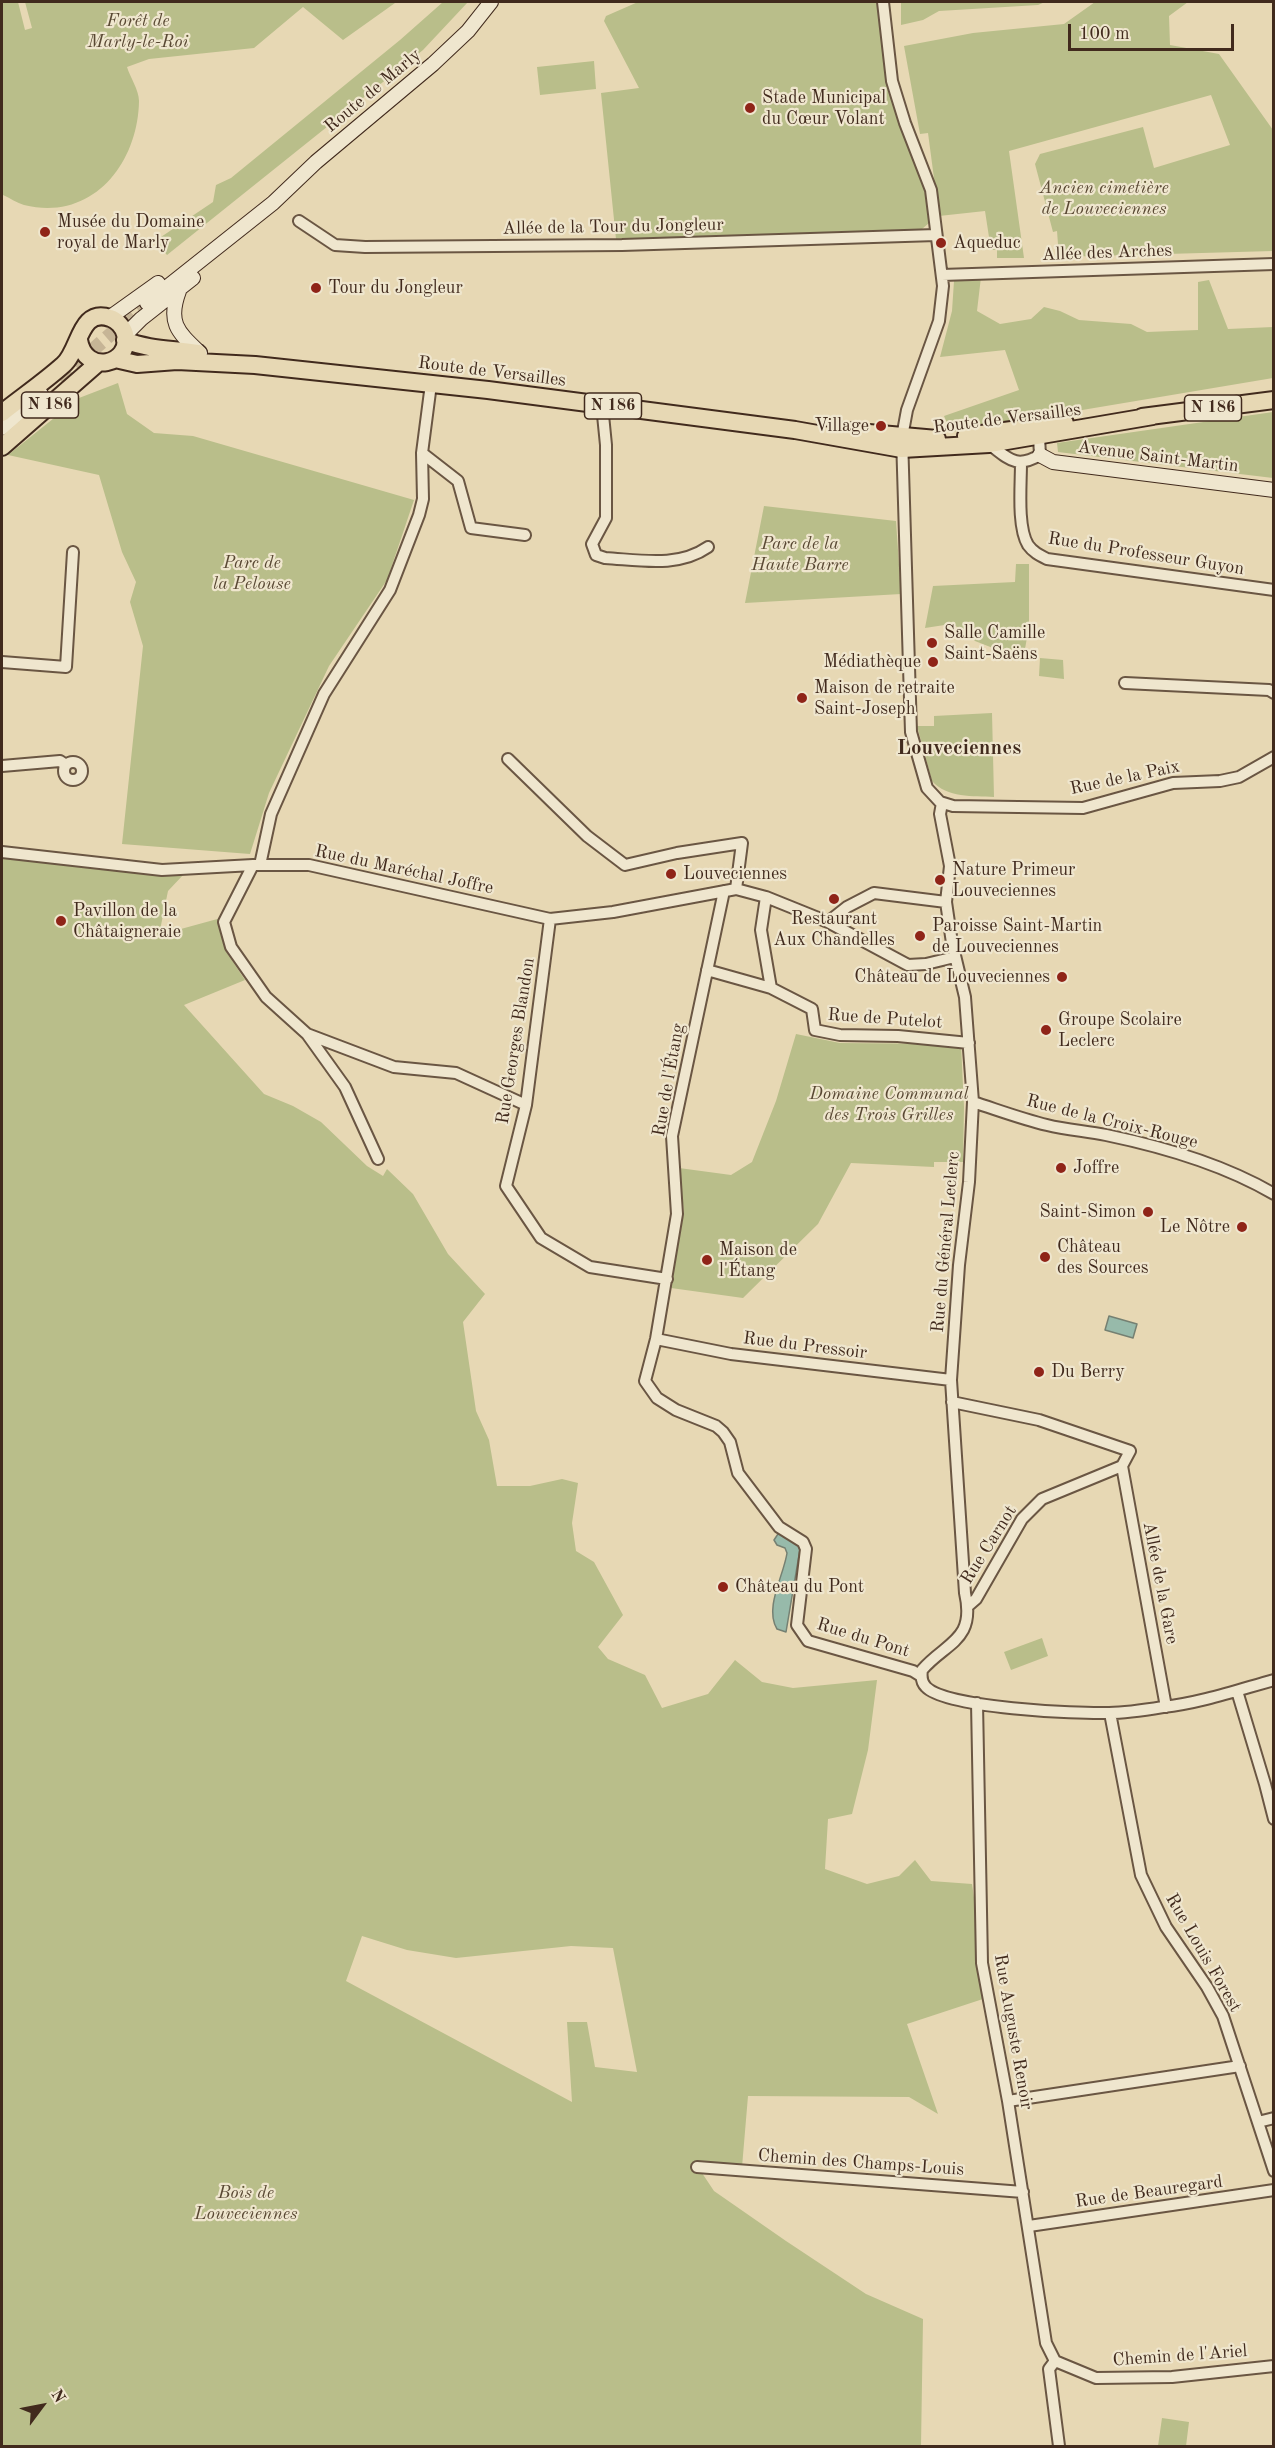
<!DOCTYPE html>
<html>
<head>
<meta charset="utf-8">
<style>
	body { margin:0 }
	#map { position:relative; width:1275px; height:2448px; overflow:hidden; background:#e7d8b4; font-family:"Old Standard TT",serif }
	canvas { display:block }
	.frame { position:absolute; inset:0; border:3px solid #412a1d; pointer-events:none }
	.north { position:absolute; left:12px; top:2376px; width:60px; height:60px; -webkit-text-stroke:4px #efe6ce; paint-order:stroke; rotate:58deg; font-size:16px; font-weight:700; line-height:24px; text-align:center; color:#412a1d }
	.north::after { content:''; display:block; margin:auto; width:21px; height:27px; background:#412a1d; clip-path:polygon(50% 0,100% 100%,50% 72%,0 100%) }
	.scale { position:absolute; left:1068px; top:24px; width:166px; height:27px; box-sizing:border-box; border:3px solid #412a1d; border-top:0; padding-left:8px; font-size:18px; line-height:21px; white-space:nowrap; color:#412a1d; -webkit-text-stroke:4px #efe6ce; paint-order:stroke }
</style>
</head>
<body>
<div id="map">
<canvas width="1275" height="2448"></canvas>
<div class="frame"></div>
<div class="north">N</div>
<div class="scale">100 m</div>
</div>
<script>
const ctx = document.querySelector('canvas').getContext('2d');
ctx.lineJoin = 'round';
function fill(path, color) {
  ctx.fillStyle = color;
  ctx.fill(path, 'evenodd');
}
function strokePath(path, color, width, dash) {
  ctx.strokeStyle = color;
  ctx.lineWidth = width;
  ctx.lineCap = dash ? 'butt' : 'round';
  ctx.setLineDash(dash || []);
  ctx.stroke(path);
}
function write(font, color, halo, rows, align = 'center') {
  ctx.font = font + ' "Old Standard TT",serif';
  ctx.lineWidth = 4.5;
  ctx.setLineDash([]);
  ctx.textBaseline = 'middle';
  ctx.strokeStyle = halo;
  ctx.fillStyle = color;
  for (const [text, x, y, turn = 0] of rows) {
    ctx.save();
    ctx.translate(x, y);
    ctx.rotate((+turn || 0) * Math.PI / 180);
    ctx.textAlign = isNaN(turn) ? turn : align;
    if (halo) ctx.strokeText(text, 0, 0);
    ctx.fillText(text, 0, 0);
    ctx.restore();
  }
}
fill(new Path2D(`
	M2 2H18L25 30 32 28 25 2 395 3 343 40 303 7 254 48 149 59 127 67C130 77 139 90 139 101 138 164 92 222 24 205 17 203 10 198 3 195L2 197Z
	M443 2H468L423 50 167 255 155 241 213 202 216 185 231 178 400 40Z
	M638 2H877L885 66 924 187 929 223 922 229 616 239 601 93 639 88 604 21 606 16Z
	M901 2H1045L1038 5 939 11 923 20 901 25Z
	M1095 2H1188L1169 16 1170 45 1219 54 1273 130V251L1059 257 1057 231 1053 232 1035 164 1040 154 1143 127 1154 168 1230 145 1211 95 1009 151 1024 258H997V250H991L985 211 939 216 928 133 920 134 904 46 973 33 1064 24Z
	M594 61 596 89 540 95 537 67Z
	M981 277 977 311 1000 324 1031 319 1044 307 1060 311 1079 320 1131 324 1147 332 1198 330V282L1209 280 1228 329 1273 327V378L951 432 944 416 1019 390 1005 350 940 357 952 311 954 281Z
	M118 383 127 414 154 433 193 436 414 500 387 580 329 666 269 793 250 854 122 844 143 646 130 602 136 582 122 552 99 475 8 455 79 398Z
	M1273 412V478L1058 452 1057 443Z
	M764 506 896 521 901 594 745 603Z
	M1016 564H1029V626L1025 649 998 650 975 641 966 631 951 624 925 628 933 586 1015 582Z
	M1040 658 1063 660 1064 679 1039 676Z
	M992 713 994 797C973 796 947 798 932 781L917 726H934V716Z
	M2 854 184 874 168 891 159 935 221 918 225 950 245 980 184 1005 264 1094 293 1106 321 1122 367 1166 383 1176 387 1169 413 1194 448 1254 485 1294 463 1322 476 1411 489 1440 497 1486H530L562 1479 578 1483 572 1523 576 1551 594 1562 623 1615 598 1647 608 1659 645 1675 662 1708 708 1694 735 1660 762 1682 793 1688 877 1680 868 1750 852 1814 828 1819 825 1869 867 1884 899 1876 915 1860 931 1881 972 1884 989 1997 907 2024 938 2114 909 2097 748 2096 742 2167 696 2164 714 2191 786 2241 866 2294 923 2319 921 2446H2ZM362 1936 407 1950 456 1958 571 1946 613 1948 637 2072 595 2067 587 2022H567L572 2102 346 1981Z
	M796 1034 840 1043 961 1044 964 1107 963 1162H934V1167L851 1163 818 1224 743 1298 671 1288 684 1212 679 1168 731 1175 752 1162 776 1101Z
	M1042 1638 1048 1656 1011 1670 1004 1652Z
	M1162 2418 1189 2422 1186 2446H1158Z`), '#b9be8a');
const water = new Path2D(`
	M1109 1316 1137 1324 1133 1338 1105 1330Z
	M778 1534C789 1535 795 1539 800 1549L786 1632 777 1629C764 1608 784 1575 787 1553L785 1548 777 1545 774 1540Z`);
fill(water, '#97baaa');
strokePath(water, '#758072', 1.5);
strokePath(new Path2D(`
	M59 379 147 303`), '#c6b596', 14, [14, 7]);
const street = new Path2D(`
	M883 2 892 81 905 123 931 190 943 286 939 321 907 410 902 437 911 732 927 788 940 802 953 806 1083 808 1173 783 1220 781 1239 777 1274 757
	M299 221 335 245 365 247 622 245 936 235
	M942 275 1274 264
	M602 405 606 445V518L592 544 596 555 605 558C640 560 678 568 708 547
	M989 444C1009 459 1016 469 1040 455L1039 437
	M422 453 458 481 471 528 525 535
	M1021 463C1021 485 1017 527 1028 545 1033 552 1039 555 1047 559L1274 590
	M2 662 66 667 73 552
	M1125 683 1269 690 1274 693
	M508 759 587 836 625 865 677 853 742 843 736 889
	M64 771a9 9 0 1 1 18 0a9 9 0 1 1-18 0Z
	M2 766 60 761 66 765
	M942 803 940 814 950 866 946 902 952 943 965 997 973 1102 969 1182 959 1265 951 1380 965 1593C976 1641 946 1642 922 1670 921 1676 921 1682 926 1687 946 1708 1076 1714 1109 1713 1127 1713 1145 1710 1163 1707 1200 1703 1238 1690 1274 1680
	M2 852 162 870 253 865H309L550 919 613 912 736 889 766 897 828 922 908 965 926 964 955 957
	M253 865 224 922 231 947 266 997 307 1034 345 1087 378 1159
	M260 865 271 814 324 694 390 590 419 515 423 499 422 453 431 384
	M724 891 672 1136 677 1214 656 1339 645 1381 657 1398 676 1410 716 1426 723 1432 730 1442 738 1473 779 1527 803 1542 806 1549 797 1625 808 1641 913 1671 921 1676
	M766 897 761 930 771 988 812 1009 815 1030 840 1035 898 1036 969 1043
	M550 919 526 1105 506 1186 541 1238 590 1267 667 1279
	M828 922 847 907 874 893 946 902
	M707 970 771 988
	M307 1034 394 1067 456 1073 526 1105
	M973 1102C998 1110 1022 1119 1047 1125 1067 1130 1087 1131 1106 1135 1164 1147 1223 1164 1274 1194
	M656 1339 731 1354 951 1380
	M952 1402 1039 1420 1130 1451 1122 1466 1042 1499 1022 1519 976 1599 968 1606
	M1122 1466 1166 1707
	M1237 1691 1265 1784 1274 1819
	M977 1703 982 1963 1008 2101 1046 2343 1055 2361
	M1110 1713 1141 1875 1166 1927 1207 1987 1223 2016 1274 2171
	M1008 2101 1240 2066
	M1258 2122 1274 2118
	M697 2167 1023 2192
	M1029 2226 1274 2190
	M1055 2361 1096 2378 1172 2377 1274 2366
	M1055 2361 1049 2369 1059 2446`);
const secondary = new Path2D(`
	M179 291C167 323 178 332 200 353
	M147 303 273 203 316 162 433 64 468 31 491 2
	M109 318 158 283
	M125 335 141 319 193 278
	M2 428 41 394
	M1040 455 1053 462 1274 490`);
const primary = new Path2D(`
	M125 340C148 350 174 349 198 353
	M115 359 137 364 177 361 255 365 488 390 795 430 902 449 989 444 1153 416
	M2 413C22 397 44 382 63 365 80 351 79 307 110 318 117 320 123 327 125 334 132 365 85 376 79 340
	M1142 417 1274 400
	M846 431 937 439
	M966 436 1065 423
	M2 447 98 363`);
strokePath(street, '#6a5643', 14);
strokePath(secondary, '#412a1d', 16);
strokePath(primary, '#412a1d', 20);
strokePath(street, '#efe6ce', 10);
strokePath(secondary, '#efe6ce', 14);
strokePath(primary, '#e7d8b4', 16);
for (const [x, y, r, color] of [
	[750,108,6,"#8f2418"],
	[45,232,6,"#8f2418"],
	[941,243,6,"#8f2418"],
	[316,288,6,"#8f2418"],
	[881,426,6,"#8f2418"],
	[932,643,6,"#8f2418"],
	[933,662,6,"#8f2418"],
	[802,698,6,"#8f2418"],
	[671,874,6,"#8f2418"],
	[940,880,6,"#8f2418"],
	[834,899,6,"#8f2418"],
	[61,921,6,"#8f2418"],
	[920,936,6,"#8f2418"],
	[1062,977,6,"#8f2418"],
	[1046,1030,6,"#8f2418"],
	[1061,1168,6,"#8f2418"],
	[1148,1212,6,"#8f2418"],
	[1242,1227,6,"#8f2418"],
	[1045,1257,6,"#8f2418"],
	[707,1260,6,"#8f2418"],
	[1039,1372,6,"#8f2418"],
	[723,1587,6,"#8f2418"]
]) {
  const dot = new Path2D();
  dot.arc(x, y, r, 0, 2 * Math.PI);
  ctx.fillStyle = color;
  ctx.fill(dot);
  strokePath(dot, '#efe6ce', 2);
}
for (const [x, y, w] of [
	[50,405,57],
	[613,406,57],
	[1213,408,57]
]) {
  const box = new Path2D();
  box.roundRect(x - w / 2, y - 13, w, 26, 4.5);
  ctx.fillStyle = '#efe6ce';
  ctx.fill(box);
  strokePath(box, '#412a1d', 1.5);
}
write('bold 16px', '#412a1d', null, [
	["N 186",50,405],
	["N 186",613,406],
	["N 186",1213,408]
]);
write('italic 18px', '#594833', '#efe6ce', [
	["Forêt de",138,21],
	["Marly-le-Roi",138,42],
	["Ancien cimetière",1104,188],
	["de Louveciennes",1104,209],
	["Parc de la",800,544],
	["Haute Barre",800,565],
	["Parc de",252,563],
	["la Pelouse",252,584],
	["Domaine Communal",889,1094],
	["des Trois Grilles",889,1115],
	["Bois de",246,2193],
	["Louveciennes",246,2214]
]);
write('18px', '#412a1d', '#efe6ce', [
	["Route de Marly",373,91,-40],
	["Allée de la Tour du Jongleur",613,227,-1],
	["Allée des Arches",1107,253,-2],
	["Route de Versailles",492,372,7],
	["Route de Versailles",1007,419,-7],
	["Avenue Saint-Martin",1158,457,7],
	["Rue du Professeur Guyon",1146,554,9],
	["Rue de la Paix",1125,778,-12],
	["Rue du Maréchal Joffre",404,870,12],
	["Rue de Putelot",885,1019,4],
	["Rue Georges Blandon",516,1041,-81],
	["Rue de l'Étang",669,1080,-80],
	["Rue de la Croix-Rouge",1112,1122,14],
	["Rue du Général Leclerc",946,1242,-85],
	["Rue du Pressoir",805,1346,7],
	["Rue Carnot",989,1545,-58],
	["Allée de la Gare",1160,1583,79],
	["Rue du Pont",863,1638,17],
	["Rue Louis Forest",1203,1953,60],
	["Rue Auguste Renoir",1013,2032,80],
	["Chemin des Champs-Louis",861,2163,4],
	["Rue de Beauregard",1149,2192,-8],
	["Chemin de l'Ariel",1180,2356,-4]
]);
write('18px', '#412a1d', '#efe6ce', [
	["Stade Municipal",762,98],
	["du Cœur Volant",762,119],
	["Musée du Domaine",57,222],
	["royal de Marly",57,243],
	["Aqueduc",953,243],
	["Tour du Jongleur",328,288],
	["Village",869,426,"right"],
	["Salle Camille",944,633],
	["Saint-Saëns",944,654],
	["Médiathèque",921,662,"right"],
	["Maison de retraite",814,688],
	["Saint-Joseph",814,709],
	["Nature Primeur",952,870],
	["Louveciennes",952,891],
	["Louveciennes",683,874],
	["Pavillon de la",73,911],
	["Châtaigneraie",73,932],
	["Restaurant",834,919,"center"],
	["Aux Chandelles",834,940,"center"],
	["Paroisse Saint-Martin",932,926],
	["de Louveciennes",932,947],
	["Château de Louveciennes",1050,977,"right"],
	["Groupe Scolaire",1058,1020],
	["Leclerc",1058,1041],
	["Joffre",1073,1168],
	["Saint-Simon",1136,1212,"right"],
	["Le Nôtre",1230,1227,"right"],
	["Château",1057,1247],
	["des Sources",1057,1268],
	["Maison de",719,1250],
	["l'Étang",719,1271],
	["Du Berry",1051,1372],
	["Château du Pont",735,1587]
], 'left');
write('bold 21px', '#412a1d', '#efe6ce', [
	["Louveciennes",959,748]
]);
</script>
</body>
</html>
